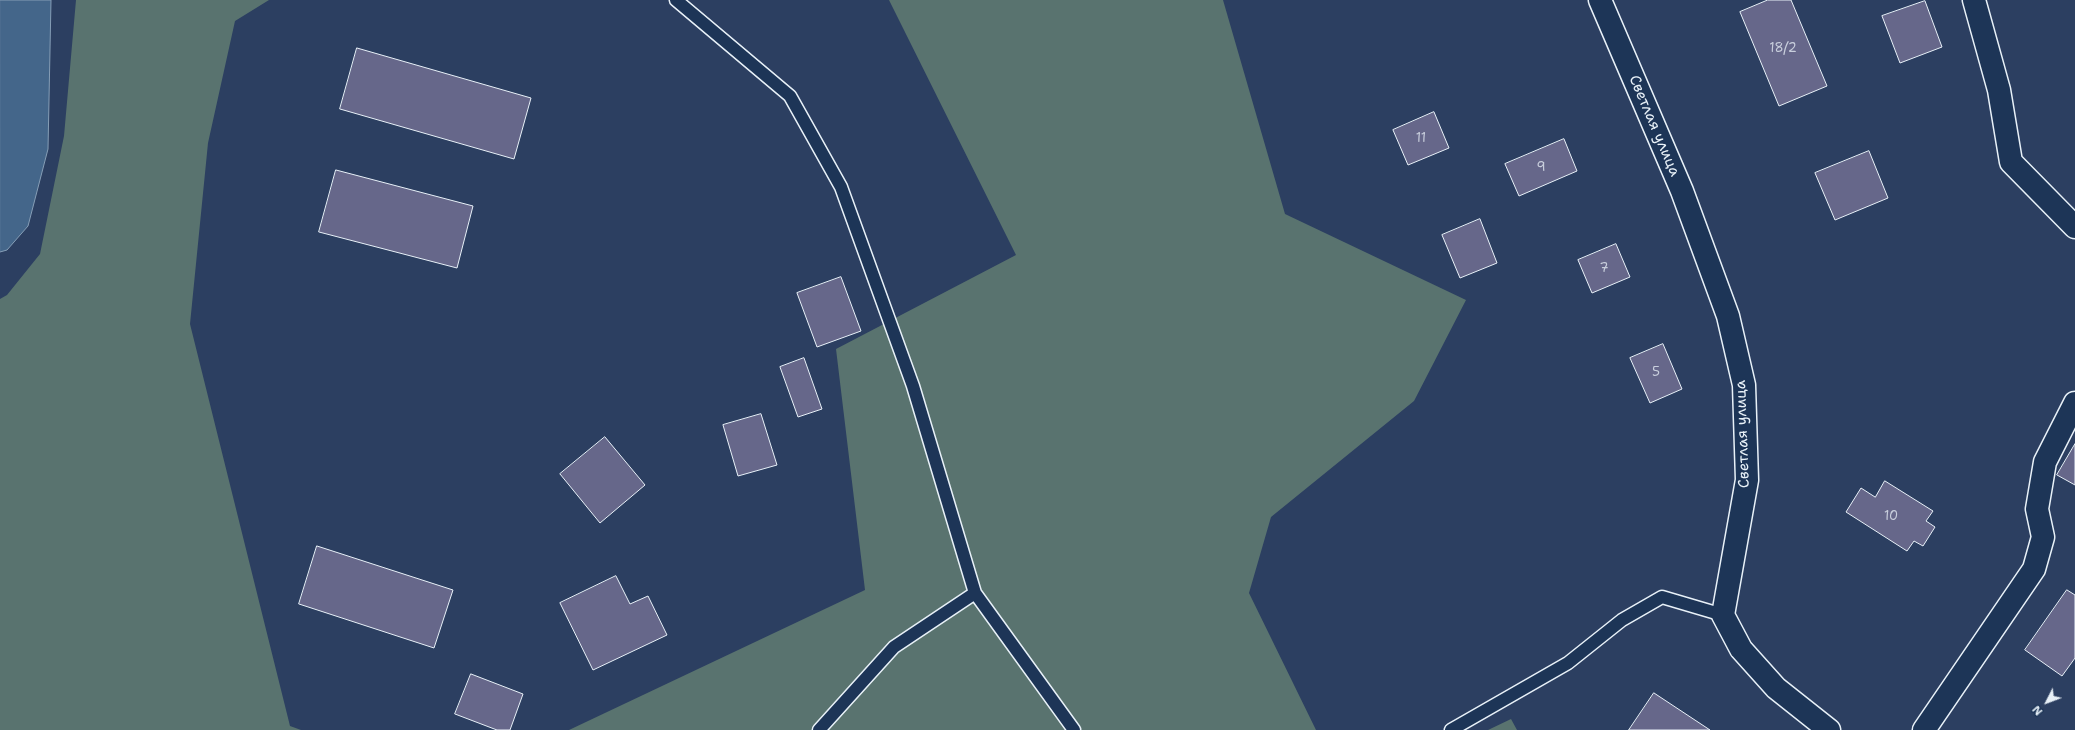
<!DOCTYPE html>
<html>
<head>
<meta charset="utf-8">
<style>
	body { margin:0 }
	#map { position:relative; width:2075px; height:730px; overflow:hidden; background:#2c3f61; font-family:"Shantell Sans",sans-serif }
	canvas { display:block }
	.north { position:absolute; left:2027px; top:682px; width:40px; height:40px; -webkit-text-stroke:3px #1d3557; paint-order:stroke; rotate:228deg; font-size:11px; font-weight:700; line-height:16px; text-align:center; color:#e8f1f8 }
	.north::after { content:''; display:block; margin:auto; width:14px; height:18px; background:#e8f1f8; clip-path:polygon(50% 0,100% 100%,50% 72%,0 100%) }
</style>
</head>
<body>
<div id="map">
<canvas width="2075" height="730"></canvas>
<div class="north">N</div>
</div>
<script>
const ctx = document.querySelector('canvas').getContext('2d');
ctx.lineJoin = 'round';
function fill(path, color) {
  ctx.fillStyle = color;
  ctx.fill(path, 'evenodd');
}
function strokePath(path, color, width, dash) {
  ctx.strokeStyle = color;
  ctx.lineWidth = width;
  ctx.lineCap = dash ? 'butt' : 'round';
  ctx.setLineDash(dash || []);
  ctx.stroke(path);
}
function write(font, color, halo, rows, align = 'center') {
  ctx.font = font + ' "Shantell Sans",sans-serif';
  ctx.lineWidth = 3.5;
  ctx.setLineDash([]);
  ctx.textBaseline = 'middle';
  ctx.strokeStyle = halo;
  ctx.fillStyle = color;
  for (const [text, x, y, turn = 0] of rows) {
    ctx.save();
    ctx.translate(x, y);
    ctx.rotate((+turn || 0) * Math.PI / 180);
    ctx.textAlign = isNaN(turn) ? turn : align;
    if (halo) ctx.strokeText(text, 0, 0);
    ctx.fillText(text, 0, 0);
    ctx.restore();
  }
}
fill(new Path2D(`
	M76 0H269L235 21 208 143 190 324 290 726 301 730H0V299L7 295 40 254 64 136Z
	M889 0H1223L1285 214 1466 300 1414 401 1271 517 1249 593 1316 730H569L865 590 836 349 1016 255Z
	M1511 719 1517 730H1488Z`), '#59736f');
const water = new Path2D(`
	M0 0H51L48 149 28 226 7 250 0 252Z`);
fill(water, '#44668a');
strokePath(water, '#869eb6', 1);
const building = new Path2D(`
	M1768 0H1791L1827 86 1779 106 1740 12Z
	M1925 1 1942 47 1900 63 1882 16Z
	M357 48 531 98 514 159 340 109Z
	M1434 112 1449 148 1408 165 1393 130Z
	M1564 139 1577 171 1519 196 1505 164Z
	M1869 151 1888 198 1835 220 1815 173Z
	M336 170 473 206 457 268 319 232Z
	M1480 219 1497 263 1460 278 1442 235Z
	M1616 244 1630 277 1592 293 1578 260Z
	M841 277 861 331 817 347 797 293Z
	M1663 344 1682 389 1650 403 1630 358Z
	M804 358 822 409 798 417 780 367Z
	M761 414 777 465 738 476 723 425Z
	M605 437 645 485 600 523 560 474Z
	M2075 444V485L2057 475Z
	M1885 481 1933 511 1926 521 1935 527 1923 546 1914 541 1907 551 1846 512 1861 488 1875 497Z
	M317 546 453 590 434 648 299 604Z
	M616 576 630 604 648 596 667 635 593 670 560 603Z
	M2067 590 2075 595V658L2062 676 2025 650Z
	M471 674 523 694 510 730H497L455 714Z
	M1654 693 1710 730H1629Z`);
fill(building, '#66678a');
strokePath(building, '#e8f1f8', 1);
const lane = new Path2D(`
	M676 0 790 96 841 187 913 386 975 593
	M819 730 894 647 975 593 1074 730
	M1451 730 1568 663 1622 620 1662 597 1723 615`);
const street = new Path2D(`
	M1600 0 1682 191 1728 316 1744 385 1747 480 1723 615 1741 649 1776 688 1829 730
	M1974 0 1999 90 2011 162 2075 227
	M1924 730 2034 569 2043 537 2037 509 2045 462 2075 403`);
strokePath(lane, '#e8f1f8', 15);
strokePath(street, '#e8f1f8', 25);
strokePath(lane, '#1d3557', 12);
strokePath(street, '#1d3557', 22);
write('13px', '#c8cedc', null, [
	["18/2",1783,49],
	["11",1421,139],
	["9",1541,168],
	["7",1604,269],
	["5",1656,373],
	["10",1891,517]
]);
write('15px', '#e8f1f8', '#1d3557', [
	["Светлая улица",1654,126,67],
	["Светлая улица",1743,434,-92]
]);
</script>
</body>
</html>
